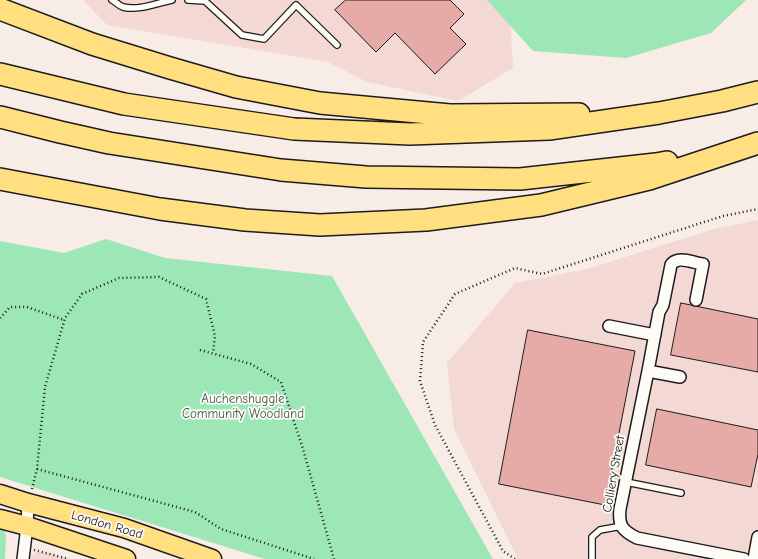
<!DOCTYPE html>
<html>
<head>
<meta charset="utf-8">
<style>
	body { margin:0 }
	canvas { display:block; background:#f8ece7 }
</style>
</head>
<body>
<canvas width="758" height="559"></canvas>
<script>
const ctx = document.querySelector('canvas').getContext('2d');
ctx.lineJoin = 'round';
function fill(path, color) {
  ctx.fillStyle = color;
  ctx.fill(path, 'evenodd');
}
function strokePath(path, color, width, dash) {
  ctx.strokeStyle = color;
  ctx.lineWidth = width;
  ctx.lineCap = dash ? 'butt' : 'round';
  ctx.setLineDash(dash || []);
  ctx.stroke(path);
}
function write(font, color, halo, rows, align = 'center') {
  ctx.font = font + ' "Comic Neue",sans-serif';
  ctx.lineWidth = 3.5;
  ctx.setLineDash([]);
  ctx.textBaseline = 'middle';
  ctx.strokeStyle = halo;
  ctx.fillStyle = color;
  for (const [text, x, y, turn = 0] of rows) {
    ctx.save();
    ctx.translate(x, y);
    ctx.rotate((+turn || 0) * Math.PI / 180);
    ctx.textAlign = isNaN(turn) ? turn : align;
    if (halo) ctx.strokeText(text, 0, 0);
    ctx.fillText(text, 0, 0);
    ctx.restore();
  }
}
fill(new Path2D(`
	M83 0H493L510 15 513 68 458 101 367 82 328 62 107 25Z
	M758 220V559H518L454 429 447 363 515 283 587 269 714 229Z
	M43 551 68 559H69H31V556Z`), '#f3d8d4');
fill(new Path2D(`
	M487 0H746L711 33 626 58 533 51Z
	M106 239 165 258 332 276 493 559H265L0 477V241L64 253Z
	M0 528 4 529 6 536 5 559H0Z`), '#9de6b5');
const building = new Path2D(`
	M346 0H450L464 14 450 28 466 44 435 74 395 33 376 52 335 10Z
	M681 303 758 319V372L671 355Z
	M528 330 635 351 605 505 499 484Z
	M657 409 758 430V454L751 487 646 465Z`);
fill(building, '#e6aba7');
strokePath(building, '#1c1c1c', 1);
const service = new Path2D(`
	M112 0C116 2 119 6 123 7 139 11 157 3 172 0
	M188 0 205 1 242 35 264 39 296 5 337 45
	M626 482 681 493
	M592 559V537L600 530 622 526`);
const minor = new Path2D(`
	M696 300 703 264C696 263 681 258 676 261 673 262 672 263 671 265L663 305 659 312 648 371 620 509C618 526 623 531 637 538L744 559
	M609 326 655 335
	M648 371 680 377
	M23 559 27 526 28 503
	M754 559 758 537`);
const primary = new Path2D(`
	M0 494 28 503 124 528 212 559
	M0 519 27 526 126 559`);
const motorway = new Path2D(`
	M0 9 92 44 170 68 236 87 320 103 450 115 579 114
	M0 74 124 104 294 129 410 134 549 129 659 113 722 101 758 92
	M0 117 60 132 109 143 281 170 366 177 520 179 656 164 667 162
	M0 179 160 209 245 220 320 225 426 220 541 205 649 179 758 143`);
strokePath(service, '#1c1c1c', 8);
strokePath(minor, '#1c1c1c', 14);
strokePath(primary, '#1c1c1c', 21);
strokePath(motorway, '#1c1c1c', 24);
strokePath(new Path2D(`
	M0 318 10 307H27L64 320
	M200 350 251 364 281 382 303 449 334 559
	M37 469 195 512 221 529 314 559
	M32 489 37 469 45 387 65 318 82 294 119 278 159 277 206 299 215 336 213 353
	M34 550 69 559
	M515 559 503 551 435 425 420 381 423 342 455 294 515 268 542 274 723 216 758 209`), '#1c1c1c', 2.5, [1, 3]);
strokePath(service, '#fdfcf7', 5.5);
strokePath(minor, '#fdfcf7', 11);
strokePath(primary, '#ffdf80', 18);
strokePath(motorway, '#ffdf80', 21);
write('13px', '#43594a', '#fdfcf7', [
	["Auchenshuggle",243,399],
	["Community Woodland",243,414]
]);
write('13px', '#1c1c1c', '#fdfcf7', [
	["Colliery Street",614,474,-80],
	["London Road",107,525,16]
]);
</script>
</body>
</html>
